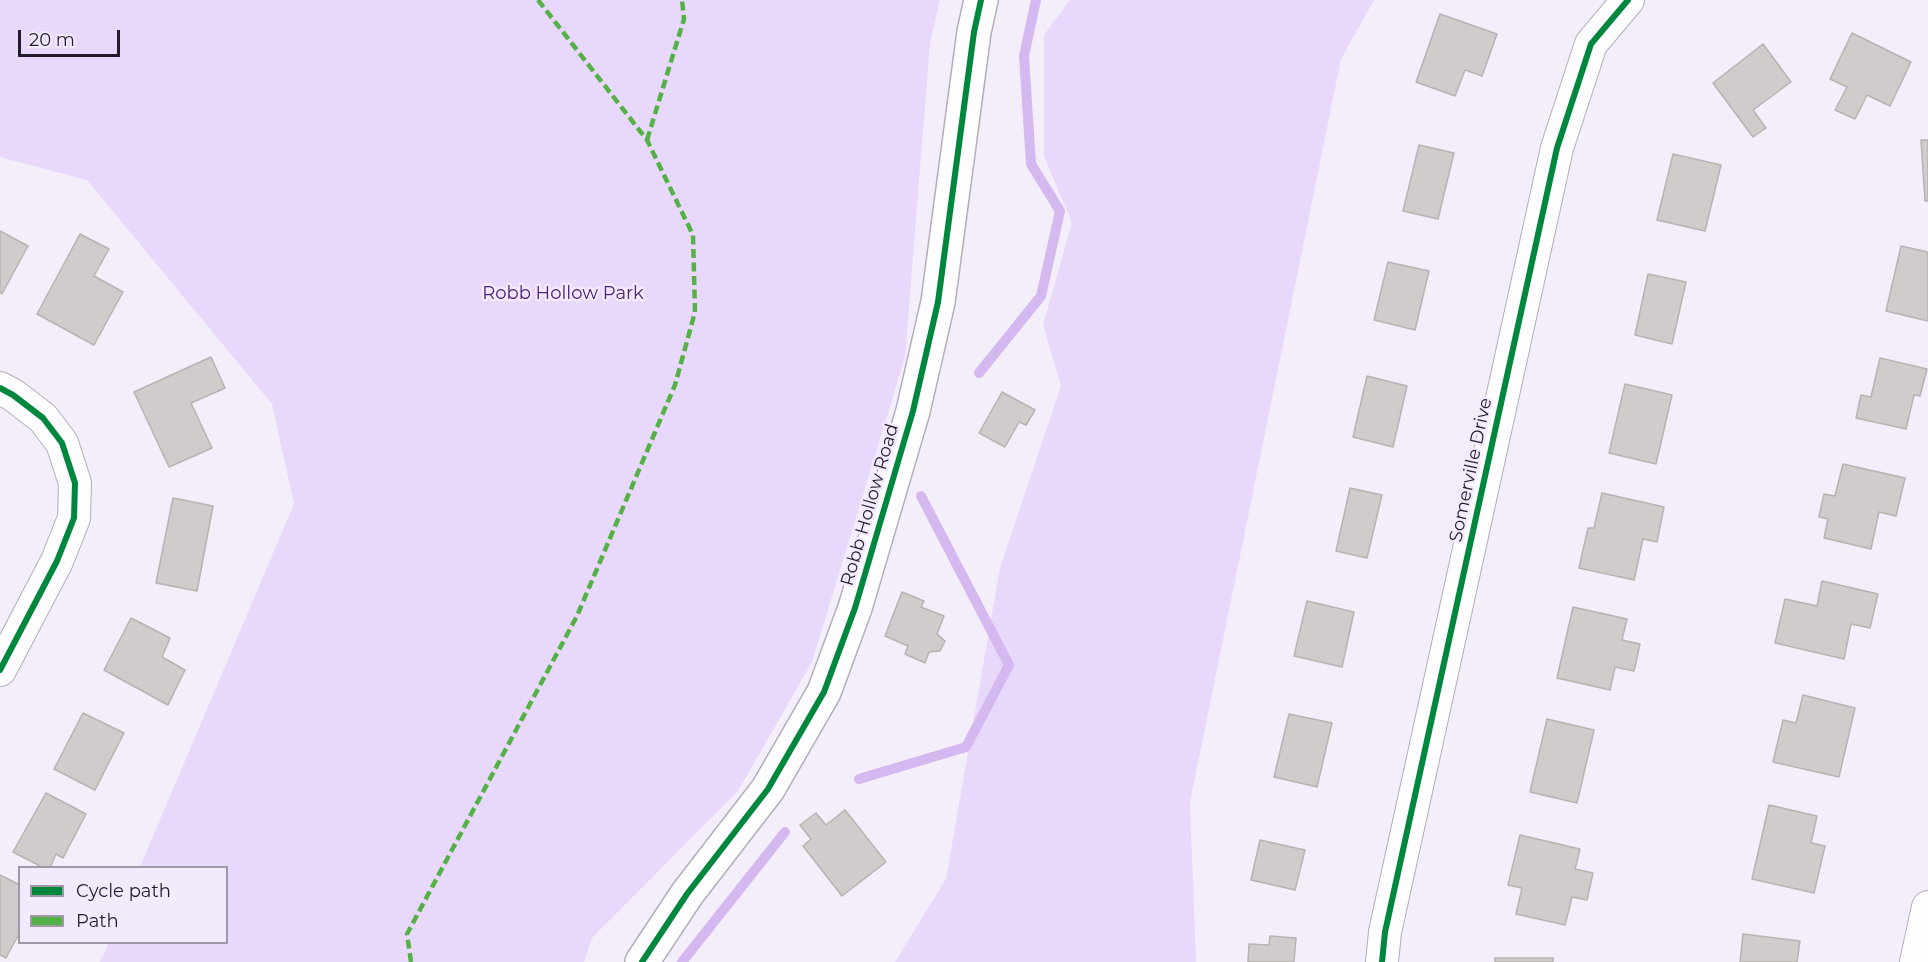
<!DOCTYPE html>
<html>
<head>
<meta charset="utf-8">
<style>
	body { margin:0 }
	#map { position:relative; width:1928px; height:962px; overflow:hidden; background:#f4eefa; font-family:Montserrat,sans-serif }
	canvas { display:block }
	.legend { position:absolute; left:18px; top:866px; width:210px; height:78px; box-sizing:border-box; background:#f3eafe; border:2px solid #9f98a8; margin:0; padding:8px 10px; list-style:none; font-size:18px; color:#221c28 }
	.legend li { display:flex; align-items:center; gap:12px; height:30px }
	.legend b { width:30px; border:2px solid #9f98a8 }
	.scale { position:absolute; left:18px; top:30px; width:102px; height:27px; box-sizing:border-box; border:3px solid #221c28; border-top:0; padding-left:8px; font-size:18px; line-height:21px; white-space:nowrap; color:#221c28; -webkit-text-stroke:4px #f3eafe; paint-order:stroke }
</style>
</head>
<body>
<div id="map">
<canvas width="1928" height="962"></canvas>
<ul class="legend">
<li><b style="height:8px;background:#00873e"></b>Cycle path</li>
<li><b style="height:8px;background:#55b145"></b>Path</li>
</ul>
<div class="scale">20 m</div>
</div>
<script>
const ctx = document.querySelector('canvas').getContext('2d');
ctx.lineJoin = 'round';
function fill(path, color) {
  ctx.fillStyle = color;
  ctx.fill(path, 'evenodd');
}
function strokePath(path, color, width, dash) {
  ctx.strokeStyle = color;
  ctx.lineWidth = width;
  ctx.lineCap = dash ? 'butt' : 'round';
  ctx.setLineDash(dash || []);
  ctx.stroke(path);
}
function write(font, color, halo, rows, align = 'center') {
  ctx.font = font + ' Montserrat,sans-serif';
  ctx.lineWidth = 5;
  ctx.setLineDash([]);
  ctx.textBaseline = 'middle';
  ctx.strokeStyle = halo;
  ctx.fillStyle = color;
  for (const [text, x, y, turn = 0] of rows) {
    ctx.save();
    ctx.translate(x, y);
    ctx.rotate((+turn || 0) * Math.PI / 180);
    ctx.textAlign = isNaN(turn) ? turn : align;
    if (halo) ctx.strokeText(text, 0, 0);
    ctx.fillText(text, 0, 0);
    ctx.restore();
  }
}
fill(new Path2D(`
	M0 0H940L930 43 905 357 812 662 738 791 592 938 584 962H100L109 943 226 942V868L140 867 294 504 272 404 87 180 0 157Z
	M1070 0H1374L1341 59 1190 802 1196 962H895L946 879 1000 568 1061 386 1043 325 1072 223 1044 156V35Z`), '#e8d8fb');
strokePath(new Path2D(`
	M979 373 1041 296 1060 211 1031 164 1024 56 1036 0
	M859 779 966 747 1009 665 921 496
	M682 962 785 832`), '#d4b9f0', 10);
const building = new Path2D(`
	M1440 14 1497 34 1482 76 1465 70 1455 96 1416 82Z
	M1852 33 1911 62 1890 106 1867 95 1855 119 1835 110 1847 87 1830 79Z
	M1763 44 1791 82 1753 110 1766 128 1753 137 1713 83Z
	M1921 140H1928V201H1925Z
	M1419 145 1454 153 1438 219 1403 211Z
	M1673 154 1721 165 1705 231 1657 220Z
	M0 231 28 246 2 294 0 292Z
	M80 234 109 249 94 276 123 292 94 345 37 314Z
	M1901 246 1928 252V321L1886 311Z
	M1388 262 1429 271 1415 330 1374 320Z
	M1648 274 1686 282 1672 344 1635 335Z
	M211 357 225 388 191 403 212 448 169 467 134 392Z
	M1880 358 1927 369 1920 396 1914 395 1906 429 1856 418 1861 395 1871 397Z
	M1367 376 1407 386 1393 447 1353 437Z
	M1625 384 1672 395 1656 464 1609 453Z
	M1002 392 1035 410 1026 425 1019 422 1005 447 979 433Z
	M1843 464 1905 478 1896 516 1879 512 1871 549 1824 538 1828 519 1819 517 1824 494 1835 496Z
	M1350 488 1382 495 1367 558 1336 551Z
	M1602 493 1664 507 1657 542 1643 539 1634 580 1579 568 1588 528H1594Z
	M173 498 213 506 197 591 156 583Z
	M1822 581 1878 594 1870 628 1851 624 1844 659 1775 643 1785 599 1817 606Z
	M902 592 924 601 921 607 944 616 937 634 945 641 940 651 929 652 925 663 905 654 908 646 885 636Z
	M1307 601 1354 612 1342 667 1294 656Z
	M1573 607 1627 619 1622 640 1640 644 1634 671 1615 667 1610 690 1557 678Z
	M131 618 170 638 162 657 185 670 168 705 104 670Z
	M1803 695 1855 708 1839 777 1773 762 1783 720 1796 723Z
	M83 713 124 733 95 790 54 769Z
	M1289 714 1332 723 1317 787 1274 777Z
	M1547 719 1594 730 1577 803 1530 792Z
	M46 793 86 814 63 858 56 854 50 868H44L13 852Z
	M1769 805 1817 816 1811 843 1825 846 1814 893 1752 879Z
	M845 810 886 862 842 896 803 846 811 839 800 825 816 813 826 825Z
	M1520 835 1580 849 1575 869 1593 873 1587 900 1572 897 1565 925 1516 914 1522 888 1508 885Z
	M1260 840 1305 850 1295 890 1251 880Z
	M0 875 20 885V932L6 958 0 955Z
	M1743 934 1800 941 1797 962H1740Z
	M1270 936 1296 938 1294 962H1248L1249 944 1269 945Z
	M1495 958H1553V962H1495Z`);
fill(building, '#d1cbcb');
strokePath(building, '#b8b2b1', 1.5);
const street = new Path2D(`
	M0 388 13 395 43 418 62 443 75 483 74 518 57 561 0 670
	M1382 962 1385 932 1557 148 1591 44 1628 0
	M1916 962 1928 907`);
const secondary = new Path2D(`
	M642 962 687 894 768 789 824 692 855 608 913 411 938 302 974 32 981 0`);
strokePath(street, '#b3aeb9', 34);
strokePath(secondary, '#b3aeb9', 36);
strokePath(street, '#fdfcfe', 32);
strokePath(secondary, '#fdfcfe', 33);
strokePath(new Path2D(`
	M647 140 684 19 682 0
	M411 962 407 934 577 616 675 385 695 312 693 235 647 140 538 0`), '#55b145', 4.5, [9, 4.5]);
strokePath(new Path2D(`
	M0 388 13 395 43 418 62 443 75 483 74 518 57 561 0 670
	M642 962 687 894 768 789 824 692 855 608 913 411 938 302 974 32 981 0
	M1382 962 1385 932 1557 148 1591 44 1628 0`), '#00873e', 6);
write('18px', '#502176', '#f3eafe', [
	["Robb Hollow Park",563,294]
]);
write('18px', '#221c28', '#f3eafe', [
	["Somerville Drive",1471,470,-78],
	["Robb Hollow Road",870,505,-74]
]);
</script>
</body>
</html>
